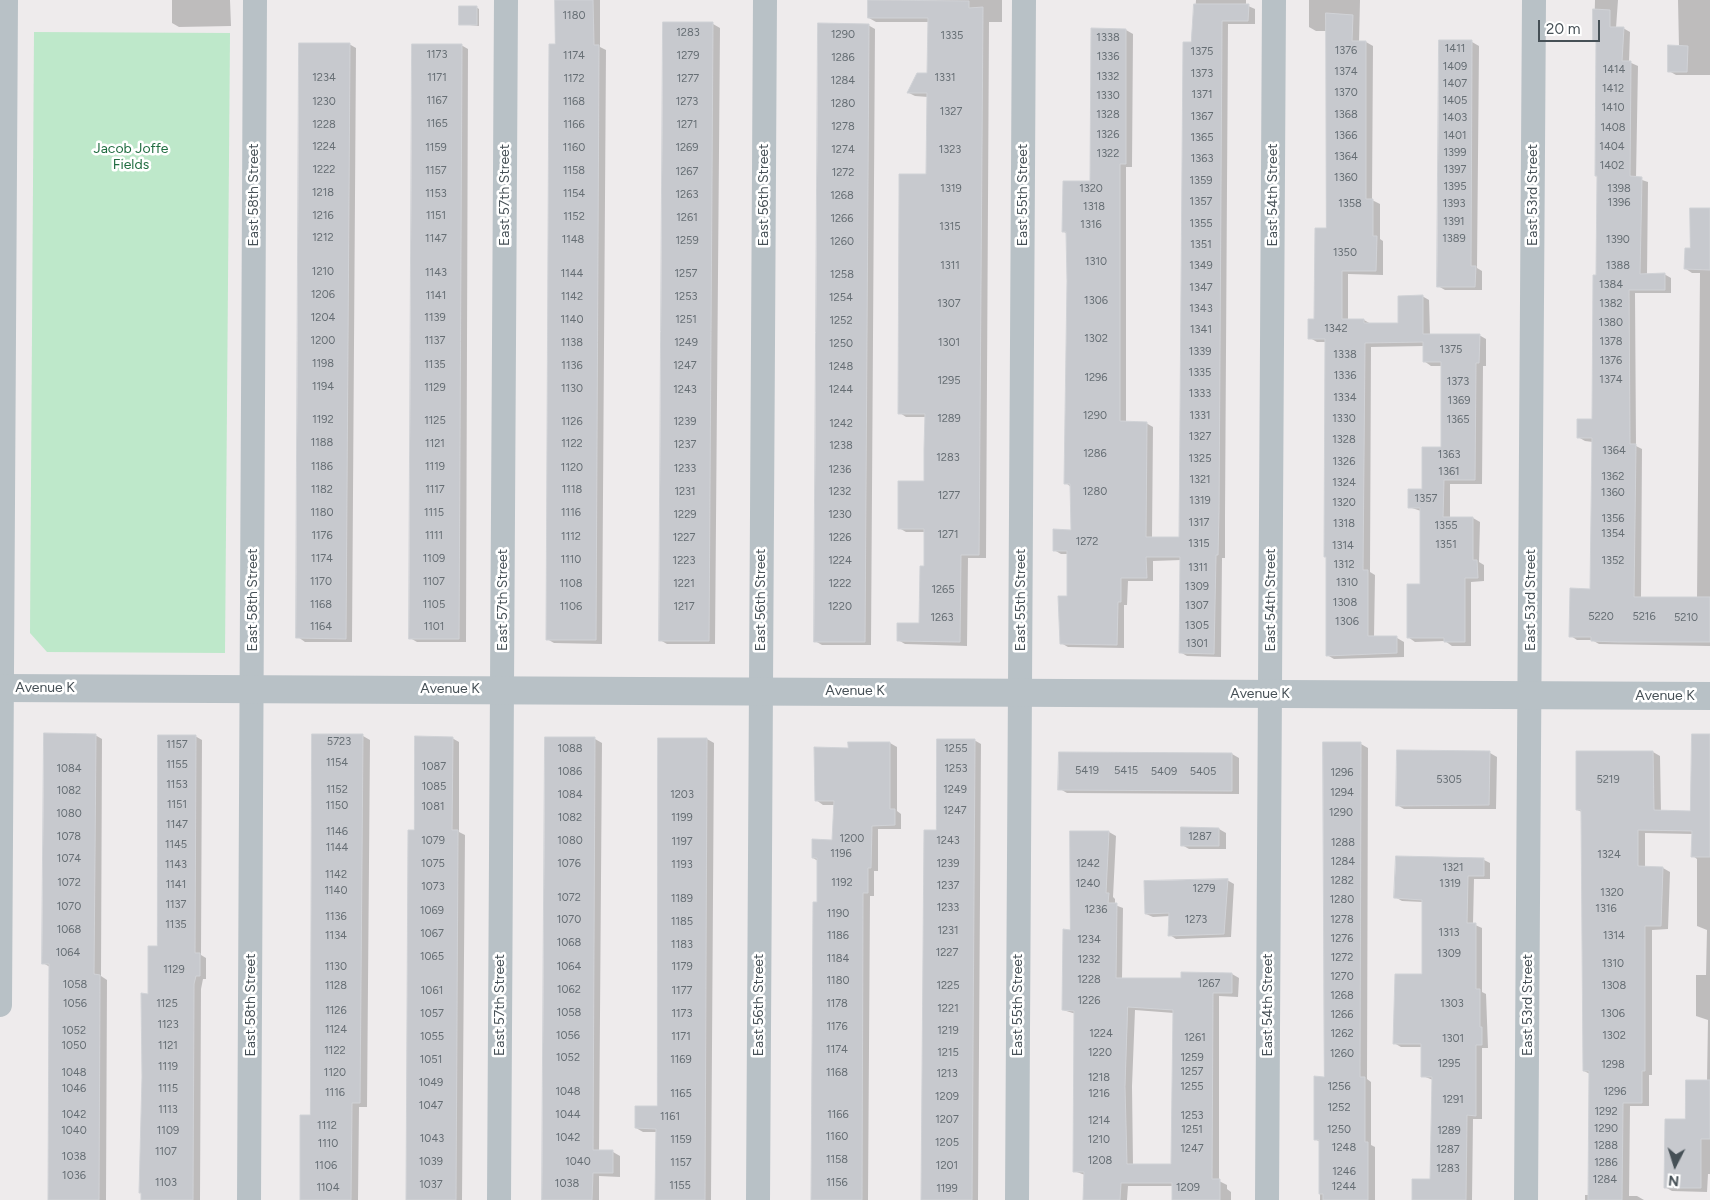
<!DOCTYPE html>
<html>
<head>
<meta charset="utf-8">
<style>
	body { margin:0 }
	#map { position:relative; width:1710px; height:1200px; overflow:hidden; background:#eeebec; font-family:Figtree,sans-serif }
	canvas { display:block }
	.north { position:absolute; left:1650px; top:1140px; width:50px; height:50px; -webkit-text-stroke:4px #fff; paint-order:stroke; rotate:185deg; font-size:14px; font-weight:700; line-height:20px; text-align:center; color:#465056 }
	.north::after { content:''; display:block; margin:auto; width:18px; height:22px; background:#465056; clip-path:polygon(50% 0,100% 100%,50% 72%,0 100%) }
	.scale { position:absolute; left:1538px; top:20px; width:62px; height:22px; box-sizing:border-box; border:2px solid #465056; border-top:0; padding-left:6px; font-size:15px; line-height:18px; white-space:nowrap; color:#465056; -webkit-text-stroke:4px #fff; paint-order:stroke }
</style>
</head>
<body>
<div id="map">
<canvas width="1710" height="1200"></canvas>
<div class="north">N</div>
<div class="scale">20 m</div>
</div>
<script>
const ctx = document.querySelector('canvas').getContext('2d');
ctx.lineJoin = 'round';
function fill(path, color) {
  ctx.fillStyle = color;
  ctx.fill(path, 'evenodd');
}
function strokePath(path, color, width, dash) {
  ctx.strokeStyle = color;
  ctx.lineWidth = width;
  ctx.lineCap = dash ? 'butt' : 'round';
  ctx.setLineDash(dash || []);
  ctx.stroke(path);
}
function write(font, color, halo, rows, align = 'center') {
  ctx.font = font + ' Figtree,sans-serif';
  ctx.lineWidth = 5;
  ctx.setLineDash([]);
  ctx.textBaseline = 'middle';
  ctx.strokeStyle = halo;
  ctx.fillStyle = color;
  for (const [text, x, y, turn = 0] of rows) {
    ctx.save();
    ctx.translate(x, y);
    ctx.rotate((+turn || 0) * Math.PI / 180);
    ctx.textAlign = isNaN(turn) ? turn : align;
    if (halo) ctx.strokeText(text, 0, 0);
    ctx.fillText(text, 0, 0);
    ctx.restore();
  }
}
fill(new Path2D(`
	M34 32 230 33 225 653 47 652 30 633Z`), '#bee8ca');
fill(new Path2D(`
	M172 0H230L231 26 179 27 172 23Z
	M556 0H600V47L606 50 602 644 554 643 547 639Z
	M869 0H1002V22H989L986 558H968L967 646 905 644 898 640 920 624 925 567V532H906L899 528 925 482 926 417H906L900 413 927 176 928 97 915 96 909 93 928 74 929 22H876L869 18Z
	M1196 0H1246V5L1255 9V24H1228L1225 516V558H1222L1221 657 1187 656 1180 652 1181 560 1153 561V581H1128L1127 605H1124V648L1068 647 1061 643 1069 597V554H1061L1054 550 1072 531 1071 487 1066 483 1068 281 1067 234 1063 231 1091 182 1126 30 1133 34 1132 167H1126V422L1146 423 1153 427 1152 538H1180L1193 43Z
	M1309 0H1360L1359 42H1366L1373 46 1372 200 1380 204V239L1383 241V275L1348 274V320H1364L1371 324 1400 325 1422 296 1429 300 1430 335H1479L1486 339V366H1483L1482 484H1450V518H1473L1480 522 1479 562 1484 565V581L1471 582V646H1452L1445 641 1415 642 1408 637 1421 585V511L1409 507 1423 491 1442 448V366H1431L1424 361V346L1371 347 1370 572 1375 575 1374 637 1397 638 1404 642V657L1334 659 1327 655 1326 342H1317L1310 338 1315 320 1327 229 1328 31H1316L1309 27Z
	M1595 0H1618L1616 28H1623L1630 32 1629 62 1638 66 1636 178 1648 182 1647 275 1664 274 1671 278V293H1635L1636 446 1642 449 1641 598H1697L1700 273H1692L1686 269 1691 249 1710 209V646L1599 644 1592 640H1577L1571 636 1591 590 1593 442 1585 441 1578 437 1593 420 1598 177 1596 176 1598 43 1594 40Z
	M1678 0H1710V75H1676L1669 71 1679 47Z
	M476 7 479 9V26L460 24Z
	M713 24 720 28 715 644H667L660 640Z
	M868 25 875 29 871 645H822L815 641Z
	M1472 42 1479 46 1477 268 1482 271V290H1445L1438 286Z
	M349 44 356 48 352 642H305L298 637Z
	M461 45 468 49 466 642H417L410 638Z
	M95 735 102 739 101 976 107 980 106 1200H49L50 967 43 963Z
	M1710 735V1174H1708L1707 1192 1672 1191 1665 1187 1686 1121 1707 1081 1708 1020 1696 1016V975H1706L1707 930 1697 926V859L1693 856V834L1645 833V868H1663L1670 872 1668 929 1652 930V1075H1649V1106H1630L1629 1196H1637L1644 1200H1585V1195H1590V1074L1584 1071 1582 812 1577 810 1653 752 1660 756 1661 812H1691Z
	M195 736 202 740 201 955 206 958V979H203L201 989 200 1200H142L150 995Z
	M363 736 370 740 367 1107H359L358 1200H301Z
	M452 738 459 742V832L465 835 462 1200H407L416 831Z
	M595 739 602 743 599 1152H613L620 1156V1177L599 1176V1200H544Z
	M659 739H707L714 743 711 1200H657V1132H643L636 1128 658 1107Z
	M974 740 981 744 978 1200H923L937 831Z
	M890 743 897 747V811L901 814V829H878V871H874V896H870L868 1200H812L819 904 818 861 813 858 834 841 835 805H823L816 800 849 749Z
	M1324 743 1361 744 1368 748 1367 1079 1371 1082V1145L1375 1147V1200H1320V1142L1315 1139 1325 1078Z
	M1398 751 1490 753 1497 757 1496 809H1404L1397 805Z
	M1060 754H1232L1239 758V794L1067 793 1060 789Z
	M1219 829 1226 833V849H1189L1182 845Z
	M1109 832 1116 836 1113 897 1115 899V905L1123 908 1122 979H1183L1232 974 1239 978 1238 997 1219 996V1181L1227 1185V1189L1231 1192V1200H1173V1186H1128L1127 1200H1084L1085 1175 1074 1171 1076 1014 1063 1010 1071 931ZM1135 1010 1174 1013 1172 1165H1133L1132 1086Z
	M1484 860 1490 863V879H1474L1473 924 1482 928V992L1486 994 1488 1048H1482V1119H1473L1472 1200H1413L1431 1180 1433 1080 1423 1076V1047H1401L1394 1043 1423 975V902L1402 901 1395 897Z
	M1227 880 1234 884 1231 937 1176 939 1170 935V916L1153 917 1146 914Z`), '#0003');
const building = new Path2D(`
	M555 0H593L594 45H599L596 640H546L549 44H555Z
	M868 0 969 1V8L983 7 979 555H961L960 642 897 641V623H919L920 566H924V529H898V481H924V449L925 414H898L899 193V174H926L927 93H907L917 73H927L928 18H868Z
	M1194 4H1249L1248 21H1222L1219 512 1218 555H1216L1214 654 1179 653 1180 557H1146L1147 578H1121V602H1118L1117 645 1060 644 1058 596H1067V551H1053V529L1071 530 1070 484H1064L1067 281 1066 232H1062L1063 181H1090L1091 28 1126 29V164H1120V421L1147 422 1146 537H1179L1183 42H1191Z
	M459 6H477V25H459Z
	M1593 9 1610 10V27H1624L1622 61H1631L1630 176 1642 177 1640 274 1665 273V290H1629L1630 444H1636L1634 597H1710V642H1618L1591 641V637H1569L1570 588 1590 589 1592 438H1577V419H1592L1593 275H1596L1597 176H1595L1596 41H1593Z
	M1326 13 1353 15 1352 41H1366V199H1373V236H1377L1376 271H1342V319H1364V323H1398V296L1423 295V334H1480L1479 363H1476L1475 480H1444L1443 517H1473V560H1477L1478 578H1465V642H1444V638H1407V584H1420V508H1408V489H1422V447H1441V362H1423V342L1365 343 1363 570H1368V636H1397V653L1326 656V557H1324L1325 339H1308V319H1314L1315 228H1326Z
	M663 22H713L709 641H659Z
	M818 23 869 24 865 642H814Z
	M1439 40H1472L1471 266H1476L1475 287H1437Z
	M299 43H350L346 639 296 638Z
	M412 44H462L459 639H409Z
	M1668 45 1688 46 1687 72H1668Z
	M1690 208H1710V270L1684 269 1685 248H1690Z
	M44 733 96 734 94 974 100 975 99 1200H48L49 964H42Z
	M312 734H363L360 1103H352L351 1200H300V1115H310Z
	M1692 734H1710V857H1691L1692 831 1638 830V866L1663 867 1661 926H1645V1071H1642V1103H1623L1622 1200H1588L1589 1071H1583L1581 810H1576V751H1653L1654 810 1690 811Z
	M158 735H196L195 953H200V976H196L194 984 193 1200H141V1193H139L142 1077 141 993 148 994V946H157Z
	M415 736 453 737 452 830H458L456 1200H406L408 830H414Z
	M545 737H595L593 1150H613V1173H593L592 1200H542Z
	M658 738H707L705 1200H655L656 1129 635 1128V1106H657Z
	M937 739H975L972 1200H921L924 830H936Z
	M848 742H890V809H895V825L872 826 871 868H868V893H863L862 1200H811L813 902H817V858H812V839L832 840 834 801H815L814 747 848 748Z
	M1323 742H1361L1360 1077H1365V1142H1368V1200H1323V1194H1319V1140H1314V1076L1324 1077Z
	M1397 750 1490 751 1489 805 1396 806Z
	M1059 752 1232 753V791L1058 790Z
	M1181 827 1219 828V846H1181Z
	M1070 831H1109L1106 893H1109L1108 903H1117L1116 978H1181V972L1232 973V993H1213L1212 1179H1220V1200H1172V1183H1121L1120 1200H1083L1084 1172H1073L1074 1011 1062 1010 1063 929 1070 930ZM1128 1007 1173 1010 1171 1164H1127L1125 1087Z
	M1396 856 1484 858V876H1468L1467 923H1476V989H1480V1027H1482V1045H1476V1116L1467 1115 1466 1200H1412V1179H1430L1432 1077H1421V1044H1393L1395 974H1422V900L1394 898Z
	M1228 879 1224 934 1168 936 1169 913 1145 914 1144 881Z
	M1686 1080H1710V1139H1701V1188H1664L1665 1119H1685Z`);
fill(building, '#c7c9ce');
strokePath(building, '#d0d2d6', 1);
strokePath(new Path2D(`
	M0 1005 6 0
	M249 1200 255 0
	M499 1200 506 0
	M758 1200 765 0
	M1017 1200 1024 0
	M1267 1200 1274 0
	M1526 1200 1534 0`), '#b8c1c6', 24);
strokePath(new Path2D(`
	M0 688 1710 696`), '#b8c1c6', 28);
write('11px', '#666e74', null, [
	["1180",574,16],
	["1283",688,33],
	["1290",843,35],
	["1335",952,36],
	["1338",1108,38],
	["1411",1455,49],
	["1376",1346,51],
	["1375",1202,52],
	["1173",437,55],
	["1174",574,56],
	["1279",688,56],
	["1336",1108,57],
	["1286",843,58],
	["1409",1455,67],
	["1414",1614,70],
	["1374",1346,72],
	["1373",1202,74],
	["1332",1108,77],
	["1234",324,78],
	["1171",437,78],
	["1331",945,78],
	["1172",574,79],
	["1277",688,79],
	["1284",843,81],
	["1407",1455,84],
	["1412",1613,89],
	["1370",1346,93],
	["1371",1202,95],
	["1330",1108,96],
	["1167",437,101],
	["1405",1455,101],
	["1230",324,102],
	["1168",574,102],
	["1273",687,102],
	["1280",843,104],
	["1410",1613,108],
	["1327",951,112],
	["1328",1108,115],
	["1368",1346,115],
	["1367",1202,117],
	["1403",1455,118],
	["1165",437,124],
	["1228",324,125],
	["1166",574,125],
	["1271",687,125],
	["1278",843,127],
	["1408",1613,128],
	["1326",1108,135],
	["1366",1346,136],
	["1401",1455,136],
	["1365",1202,138],
	["1224",324,147],
	["1404",1612,147],
	["1159",436,148],
	["1160",574,148],
	["1269",687,148],
	["1274",843,150],
	["1323",950,150],
	["1399",1455,153],
	["1322",1108,154],
	["1364",1346,157],
	["1363",1202,159],
	["1402",1612,166],
	["1222",324,170],
	["1397",1455,170],
	["1157",436,171],
	["1158",574,171],
	["1267",687,172],
	["1272",843,173],
	["1360",1346,178],
	["1359",1201,181],
	["1395",1455,187],
	["1319",951,189],
	["1320",1091,189],
	["1398",1619,189],
	["1218",323,193],
	["1153",436,194],
	["1154",574,194],
	["1263",687,195],
	["1268",842,196],
	["1357",1201,202],
	["1396",1619,203],
	["1358",1350,204],
	["1393",1454,204],
	["1318",1094,207],
	["1216",323,216],
	["1151",436,216],
	["1152",574,217],
	["1261",687,218],
	["1266",842,219],
	["1391",1454,222],
	["1355",1201,224],
	["1316",1091,225],
	["1315",950,227],
	["1212",323,238],
	["1147",436,239],
	["1389",1454,239],
	["1148",573,240],
	["1390",1618,240],
	["1259",687,241],
	["1260",842,242],
	["1351",1201,245],
	["1350",1345,253],
	["1310",1096,262],
	["1311",950,266],
	["1349",1201,266],
	["1388",1618,266],
	["1210",323,272],
	["1143",436,273],
	["1144",572,274],
	["1257",686,274],
	["1258",842,275],
	["1384",1611,285],
	["1347",1201,288],
	["1206",323,295],
	["1141",436,296],
	["1142",572,297],
	["1253",686,297],
	["1254",841,298],
	["1306",1096,301],
	["1307",949,304],
	["1382",1611,304],
	["1343",1201,309],
	["1204",323,318],
	["1139",435,318],
	["1140",572,320],
	["1251",686,320],
	["1252",841,321],
	["1380",1611,323],
	["1342",1336,329],
	["1341",1201,330],
	["1302",1096,339],
	["1200",323,341],
	["1137",435,341],
	["1378",1611,342],
	["1138",572,343],
	["1249",686,343],
	["1301",949,343],
	["1250",841,344],
	["1375",1451,350],
	["1339",1200,352],
	["1338",1345,355],
	["1376",1611,361],
	["1198",323,364],
	["1135",435,365],
	["1136",572,366],
	["1247",685,366],
	["1248",841,367],
	["1335",1200,373],
	["1336",1345,376],
	["1296",1096,378],
	["1374",1611,380],
	["1295",949,381],
	["1373",1458,382],
	["1194",323,387],
	["1129",435,388],
	["1130",572,389],
	["1243",685,390],
	["1244",841,390],
	["1333",1200,394],
	["1334",1345,398],
	["1369",1459,401],
	["1290",1095,416],
	["1331",1200,416],
	["1289",949,419],
	["1330",1344,419],
	["1192",323,420],
	["1365",1458,420],
	["1125",435,421],
	["1126",572,422],
	["1239",685,422],
	["1242",841,424],
	["1327",1200,437],
	["1328",1344,440],
	["1188",322,443],
	["1121",435,444],
	["1122",572,444],
	["1237",685,445],
	["1238",841,446],
	["1364",1614,451],
	["1286",1095,454],
	["1363",1449,455],
	["1283",948,458],
	["1325",1200,459],
	["1326",1344,462],
	["1186",322,467],
	["1119",435,467],
	["1120",572,468],
	["1233",685,469],
	["1236",840,470],
	["1361",1449,472],
	["1362",1613,477],
	["1321",1200,480],
	["1324",1344,483],
	["1182",322,490],
	["1117",435,490],
	["1118",572,490],
	["1231",685,492],
	["1232",840,492],
	["1280",1095,492],
	["1360",1613,493],
	["1277",949,496],
	["1357",1426,499],
	["1319",1200,501],
	["1320",1344,503],
	["1180",322,513],
	["1115",434,513],
	["1116",571,513],
	["1229",685,515],
	["1230",840,515],
	["1356",1613,519],
	["1317",1199,523],
	["1318",1344,524],
	["1355",1446,526],
	["1354",1613,534],
	["1271",948,535],
	["1176",322,536],
	["1111",434,536],
	["1112",571,537],
	["1227",684,538],
	["1226",840,538],
	["1272",1087,542],
	["1315",1199,544],
	["1351",1446,545],
	["1314",1343,546],
	["1174",322,559],
	["1109",434,559],
	["1110",571,560],
	["1223",684,561],
	["1224",840,561],
	["1352",1613,561],
	["1312",1344,565],
	["1311",1198,568],
	["1170",321,582],
	["1107",434,582],
	["1310",1347,583],
	["1108",571,584],
	["1221",684,584],
	["1222",840,584],
	["1309",1197,587],
	["1265",943,590],
	["1308",1345,603],
	["1168",321,605],
	["1105",434,605],
	["1307",1197,606],
	["1106",571,607],
	["1217",684,607],
	["1220",840,607],
	["5220",1601,617],
	["5216",1644,617],
	["1263",942,618],
	["5210",1686,618],
	["1306",1347,622],
	["1305",1197,626],
	["1164",321,627],
	["1101",434,627],
	["1301",1197,644],
	["5723",339,742],
	["1157",177,745],
	["1088",570,749],
	["1255",956,749],
	["1154",337,763],
	["1155",177,765],
	["1087",434,767],
	["1084",69,769],
	["1253",956,769],
	["5419",1087,771],
	["5415",1126,771],
	["1086",570,772],
	["5409",1164,772],
	["5405",1203,772],
	["1296",1342,773],
	["5305",1449,780],
	["5219",1608,780],
	["1153",177,785],
	["1085",434,787],
	["1152",337,790],
	["1249",955,790],
	["1082",69,791],
	["1294",1342,793],
	["1084",570,795],
	["1203",682,795],
	["1151",177,805],
	["1150",337,806],
	["1081",433,807],
	["1247",955,811],
	["1290",1341,813],
	["1080",69,814],
	["1082",570,818],
	["1199",682,818],
	["1147",177,825],
	["1146",337,832],
	["1078",69,837],
	["1287",1200,837],
	["1200",852,839],
	["1079",433,841],
	["1080",570,841],
	["1243",948,841],
	["1197",682,842],
	["1288",1343,843],
	["1145",176,845],
	["1144",337,848],
	["1196",841,854],
	["1324",1609,855],
	["1074",69,859],
	["1284",1343,862],
	["1075",433,864],
	["1076",569,864],
	["1239",948,864],
	["1242",1088,864],
	["1143",176,865],
	["1193",682,865],
	["1321",1453,868],
	["1142",336,875],
	["1282",1342,881],
	["1072",69,883],
	["1192",842,883],
	["1240",1088,884],
	["1319",1450,884],
	["1141",176,885],
	["1237",948,886],
	["1073",433,887],
	["1279",1204,889],
	["1140",336,891],
	["1320",1612,893],
	["1072",569,898],
	["1189",682,899],
	["1280",1342,900],
	["1137",176,905],
	["1070",69,907],
	["1233",948,908],
	["1316",1606,909],
	["1236",1096,910],
	["1069",432,911],
	["1190",838,914],
	["1136",336,917],
	["1070",569,920],
	["1273",1196,920],
	["1278",1342,920],
	["1185",682,922],
	["1135",176,925],
	["1068",69,930],
	["1231",948,931],
	["1313",1449,933],
	["1067",432,934],
	["1134",336,936],
	["1186",838,936],
	["1314",1614,936],
	["1276",1342,939],
	["1234",1089,940],
	["1068",569,943],
	["1183",682,945],
	["1064",68,953],
	["1227",947,953],
	["1309",1449,954],
	["1065",432,957],
	["1272",1342,958],
	["1184",838,959],
	["1232",1089,960],
	["1310",1613,964],
	["1130",336,967],
	["1064",569,967],
	["1179",682,967],
	["1129",174,970],
	["1270",1342,977],
	["1228",1089,980],
	["1180",838,981],
	["1267",1209,984],
	["1058",75,985],
	["1128",336,986],
	["1225",948,986],
	["1308",1614,986],
	["1062",569,990],
	["1061",432,991],
	["1177",682,991],
	["1268",1342,996],
	["1226",1089,1001],
	["1056",75,1004],
	["1125",167,1004],
	["1178",837,1004],
	["1303",1452,1004],
	["1221",948,1009],
	["1126",336,1011],
	["1058",569,1013],
	["1057",432,1014],
	["1173",682,1014],
	["1306",1613,1014],
	["1266",1342,1015],
	["1123",168,1025],
	["1176",837,1027],
	["1124",336,1030],
	["1052",74,1031],
	["1219",948,1031],
	["1224",1101,1034],
	["1262",1342,1034],
	["1056",568,1036],
	["1302",1614,1036],
	["1055",432,1037],
	["1171",681,1037],
	["1261",1195,1038],
	["1301",1453,1039],
	["1050",74,1046],
	["1121",168,1046],
	["1174",837,1050],
	["1122",335,1051],
	["1215",948,1053],
	["1220",1100,1053],
	["1260",1342,1054],
	["1052",568,1058],
	["1259",1192,1058],
	["1051",431,1060],
	["1169",681,1060],
	["1295",1449,1064],
	["1298",1613,1065],
	["1119",168,1067],
	["1257",1192,1072],
	["1048",74,1073],
	["1120",335,1073],
	["1168",837,1073],
	["1213",947,1074],
	["1218",1099,1078],
	["1049",431,1083],
	["1255",1192,1087],
	["1256",1339,1087],
	["1046",74,1089],
	["1115",168,1089],
	["1048",568,1092],
	["1296",1615,1092],
	["1116",335,1093],
	["1165",681,1094],
	["1216",1099,1094],
	["1209",947,1097],
	["1291",1453,1100],
	["1047",431,1106],
	["1252",1339,1108],
	["1113",168,1110],
	["1292",1606,1112],
	["1042",74,1115],
	["1044",568,1115],
	["1166",838,1115],
	["1253",1192,1116],
	["1161",670,1117],
	["1207",947,1120],
	["1214",1099,1121],
	["1112",327,1126],
	["1290",1606,1129],
	["1251",1192,1130],
	["1250",1339,1130],
	["1040",74,1131],
	["1109",168,1131],
	["1289",1449,1131],
	["1160",837,1137],
	["1042",568,1138],
	["1043",432,1139],
	["1159",681,1140],
	["1210",1099,1140],
	["1205",947,1143],
	["1110",328,1144],
	["1288",1606,1146],
	["1248",1344,1148],
	["1247",1192,1149],
	["1287",1448,1150],
	["1107",166,1152],
	["1038",74,1157],
	["1158",837,1160],
	["1208",1100,1161],
	["1039",431,1162],
	["1040",578,1162],
	["1157",681,1163],
	["1286",1606,1163],
	["1106",326,1166],
	["1201",947,1166],
	["1283",1448,1169],
	["1246",1344,1172],
	["1036",74,1176],
	["1284",1605,1180],
	["1103",166,1183],
	["1156",837,1183],
	["1038",567,1184],
	["1037",431,1185],
	["1155",680,1186],
	["1244",1344,1187],
	["1104",328,1188],
	["1209",1188,1188],
	["1199",947,1189]
]);
write('14px', '#216d41', '#fff', [
	["Jacob Joffe",131,149],
	["Fields",131,165]
]);
write('14px', '#465056', '#fff', [
	["East 58th Street",254,195,-90],
	["East 57th Street",505,195,-90],
	["East 56th Street",764,195,-90],
	["East 55th Street",1023,195,-90],
	["East 54th Street",1273,195,-90],
	["East 53rd Street",1533,195,-90],
	["East 58th Street",253,600,-90],
	["East 57th Street",503,600,-90],
	["East 56th Street",761,600,-90],
	["East 55th Street",1021,600,-90],
	["East 54th Street",1271,600,-90],
	["East 53rd Street",1531,600,-90],
	["Avenue K",45,688],
	["Avenue K",450,689],
	["Avenue K",855,691],
	["Avenue K",1260,694],
	["Avenue K",1665,696],
	["East 58th Street",251,1005,-90],
	["East 57th Street",500,1005,-90],
	["East 56th Street",759,1005,-90],
	["East 55th Street",1018,1005,-90],
	["East 54th Street",1268,1005,-90],
	["East 53rd Street",1528,1005,-90]
]);
</script>
</body>
</html>
